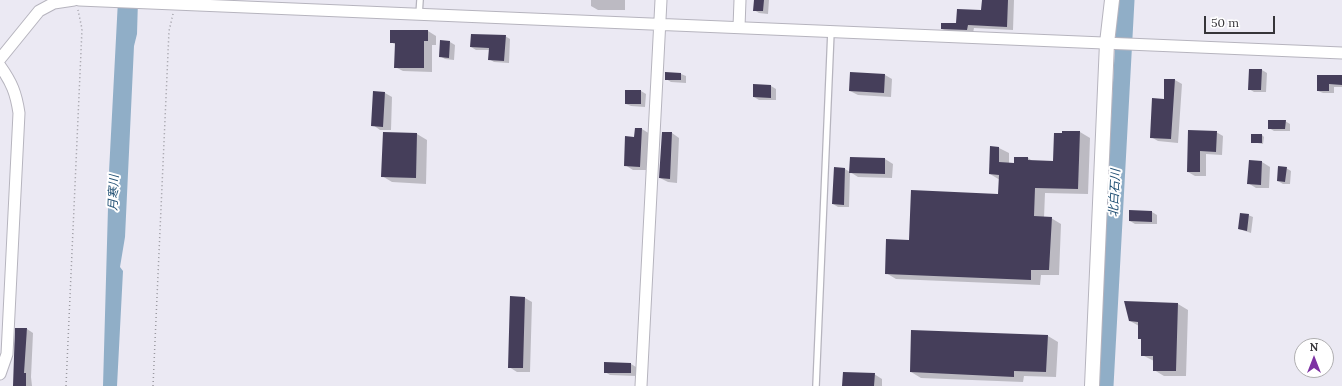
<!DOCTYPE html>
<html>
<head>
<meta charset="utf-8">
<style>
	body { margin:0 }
	#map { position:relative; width:1342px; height:386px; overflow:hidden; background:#ebe9f3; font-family:Lora,serif }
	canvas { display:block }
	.north { position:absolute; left:1294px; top:338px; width:40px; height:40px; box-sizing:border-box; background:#fff; border:1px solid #afaeb0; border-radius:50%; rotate:0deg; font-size:11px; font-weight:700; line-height:16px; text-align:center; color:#363539 }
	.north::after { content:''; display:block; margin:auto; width:14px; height:18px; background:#7d32a3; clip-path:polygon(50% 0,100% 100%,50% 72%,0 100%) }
	.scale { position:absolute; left:1204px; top:16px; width:71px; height:18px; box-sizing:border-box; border:2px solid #363539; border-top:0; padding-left:5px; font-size:12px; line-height:14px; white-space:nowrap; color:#363539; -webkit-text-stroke:3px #fff; paint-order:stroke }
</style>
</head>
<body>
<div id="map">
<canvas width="1342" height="386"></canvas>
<div class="north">N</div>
<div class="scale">50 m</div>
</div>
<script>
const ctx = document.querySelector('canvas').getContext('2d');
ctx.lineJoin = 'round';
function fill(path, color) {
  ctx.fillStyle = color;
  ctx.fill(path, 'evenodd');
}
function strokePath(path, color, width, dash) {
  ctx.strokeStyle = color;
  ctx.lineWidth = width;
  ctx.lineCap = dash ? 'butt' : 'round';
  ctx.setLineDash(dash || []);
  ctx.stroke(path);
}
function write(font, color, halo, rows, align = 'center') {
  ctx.font = font + ' Lora,"Noto Sans JP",serif';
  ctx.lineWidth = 4;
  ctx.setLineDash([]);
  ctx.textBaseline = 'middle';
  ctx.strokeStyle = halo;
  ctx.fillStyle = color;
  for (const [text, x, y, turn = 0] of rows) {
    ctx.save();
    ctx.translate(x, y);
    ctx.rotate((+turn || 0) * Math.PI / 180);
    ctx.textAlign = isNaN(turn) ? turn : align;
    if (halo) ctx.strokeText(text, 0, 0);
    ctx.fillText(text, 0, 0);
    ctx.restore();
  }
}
fill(new Path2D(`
	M118 0H138L137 34 134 46 125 237 120 267 123 271 117 386H103L109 172Z`), '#90aec7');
fill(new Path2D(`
	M591 0H625V10H598L591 6Z
	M755 0H769L768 14 759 13 754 10Z
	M983 0H1014L1013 30 974 28 973 33 948 32 942 29 957 24 982 11Z
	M391 31H428L436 36V45H432V72L403 71 395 67 396 45 391 42Z
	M505 36 510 39 509 63 494 62 489 59 490 50H476L471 47Z
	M450 42 455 45 454 60 445 59 440 56Z
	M1262 70 1267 73 1266 92H1254L1249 89Z
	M681 74 686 76V83L671 82 666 79Z
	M885 75 892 79 891 97 858 95 850 91Z
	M1342 75V87H1334V93H1323L1318 91Z
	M1175 80 1182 84 1178 143 1158 141 1151 137 1165 100Z
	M771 86 776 89V100H759L754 97Z
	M641 91 646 94 645 107 631 106 626 104Z
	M385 93 392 97 391 130H380L373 125Z
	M1285 121 1290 124V131H1274L1269 128Z
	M636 129H642L650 134 648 170H633L625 165 635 138Z
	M1189 131 1216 132 1223 136 1222 155 1206 154V176H1195L1188 172Z
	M1080 132 1090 138 1088 194 1045 193 1044 218H1051L1061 224 1059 275H1041L1040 285 896 279 886 273 910 241 999 195 1000 180 990 174 991 147 999 148 1009 153V164H1015L1028 158 1034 162H1054Z
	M384 133 417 134 427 140 426 184 392 182 382 176Z
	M672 133 679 138 677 183 668 182 660 178Z
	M1262 135 1264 137 1263 144 1252 142Z
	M885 159 893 164 892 178 858 177 850 172 849 207H838L833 204 835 168 845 169 850 172Z
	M1250 162H1262L1270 167 1269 188H1256L1248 183Z
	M1286 168 1291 171 1290 184H1283L1278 181Z
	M1152 212 1157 215V224H1135L1130 221Z
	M1248 215 1253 217 1251 233 1239 229Z
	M525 298 532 302 530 372H517L509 367Z
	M1178 304 1188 310 1186 376H1164L1154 370V361L1142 355V340L1139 338V326L1130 321Z
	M27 329 33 333 31 377 32 386H14Z
	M1048 336 1058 342 1056 377 1024 376 1023 382 921 378 911 372Z
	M605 363 631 364 636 367V376L610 375 605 372Z
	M874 374 882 379V386H843Z`), '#0003');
strokePath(new Path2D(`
	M1105 386 1126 0`), '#90aec7', 17);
fill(new Path2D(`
	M754 0H764L763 11H753Z
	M982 0H1008L1007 27 968 25 967 30 941 29V23H956L957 9 981 10Z
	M390 30H428V41H424V68H394L395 43H390Z
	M471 34 506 35 504 61 488 60 489 48 470 47Z
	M440 40 450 41 449 58 439 57Z
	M1249 69H1262L1261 90H1248Z
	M665 72 681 73V80H665Z
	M850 72 885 74 884 93 849 91Z
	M1317 75H1342V85L1329 84V91H1317Z
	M1164 79H1175L1171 139 1150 138 1152 98 1164 99Z
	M753 84 771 85V98L753 97Z
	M625 90H641V104H625Z
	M373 91 385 92 383 127 371 126Z
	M1268 120H1286L1285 129H1268Z
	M635 128H642L640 167 624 166 625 136 634 137Z
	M1188 130 1217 131 1216 152 1200 151V172H1187Z
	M1062 131H1080L1078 189 1035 188 1034 216 1052 217 1049 270H1031V280L885 274 886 239 909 240 911 190 998 194 999 175 989 174 990 146 999 147V162L1014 163V157H1028V160L1053 161 1054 133H1062Z
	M383 132 417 133 416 178 381 177Z
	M662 132H672L670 179 659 178Z
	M1251 134H1262V143H1251Z
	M850 157 885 158V174L849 173Z
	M1249 160 1262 161 1261 185 1247 184Z
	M1278 166 1287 167 1285 182 1277 181Z
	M834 167 845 168 844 205 832 204Z
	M1129 210 1152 211V222L1129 221Z
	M1240 213 1249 214 1247 231 1238 229Z
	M510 296 525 297 523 368H508Z
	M1124 301 1178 303 1176 371H1153V356H1141V339H1138V322L1129 321Z
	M15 328H27L24 373H26V386H13Z
	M911 330 1048 335 1046 372 1014 371V377L910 372Z
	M604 362 631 363V373H604Z
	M843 372 875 373 874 386H842Z`), '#453e5a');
const service = new Path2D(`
	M419 15 420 0
	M816 386 831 31`);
const minor = new Path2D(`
	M79 0 1342 53
	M739 27 740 0
	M0 59 39 11 54 3 74 0
	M0 66C12 83 16 93 19 113L7 354 0 374
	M641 386 661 0`);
const tertiary = new Path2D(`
	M1092 386 1107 43 1112 0`);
strokePath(service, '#b6b4be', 8);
strokePath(minor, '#b6b4be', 13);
strokePath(tertiary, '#b6b4be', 16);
strokePath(new Path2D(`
	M66 386 82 29 78 10
	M153 386 169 31 173 14`), '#9a99a0', 1.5, [1, 3]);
strokePath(service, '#fff', 5.5);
strokePath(minor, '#fff', 11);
strokePath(tertiary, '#fff', 14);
write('italic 12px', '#215074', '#fff', [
	["月寒川",114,193,-88],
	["北白石川",1115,193,-87]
]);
</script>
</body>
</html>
